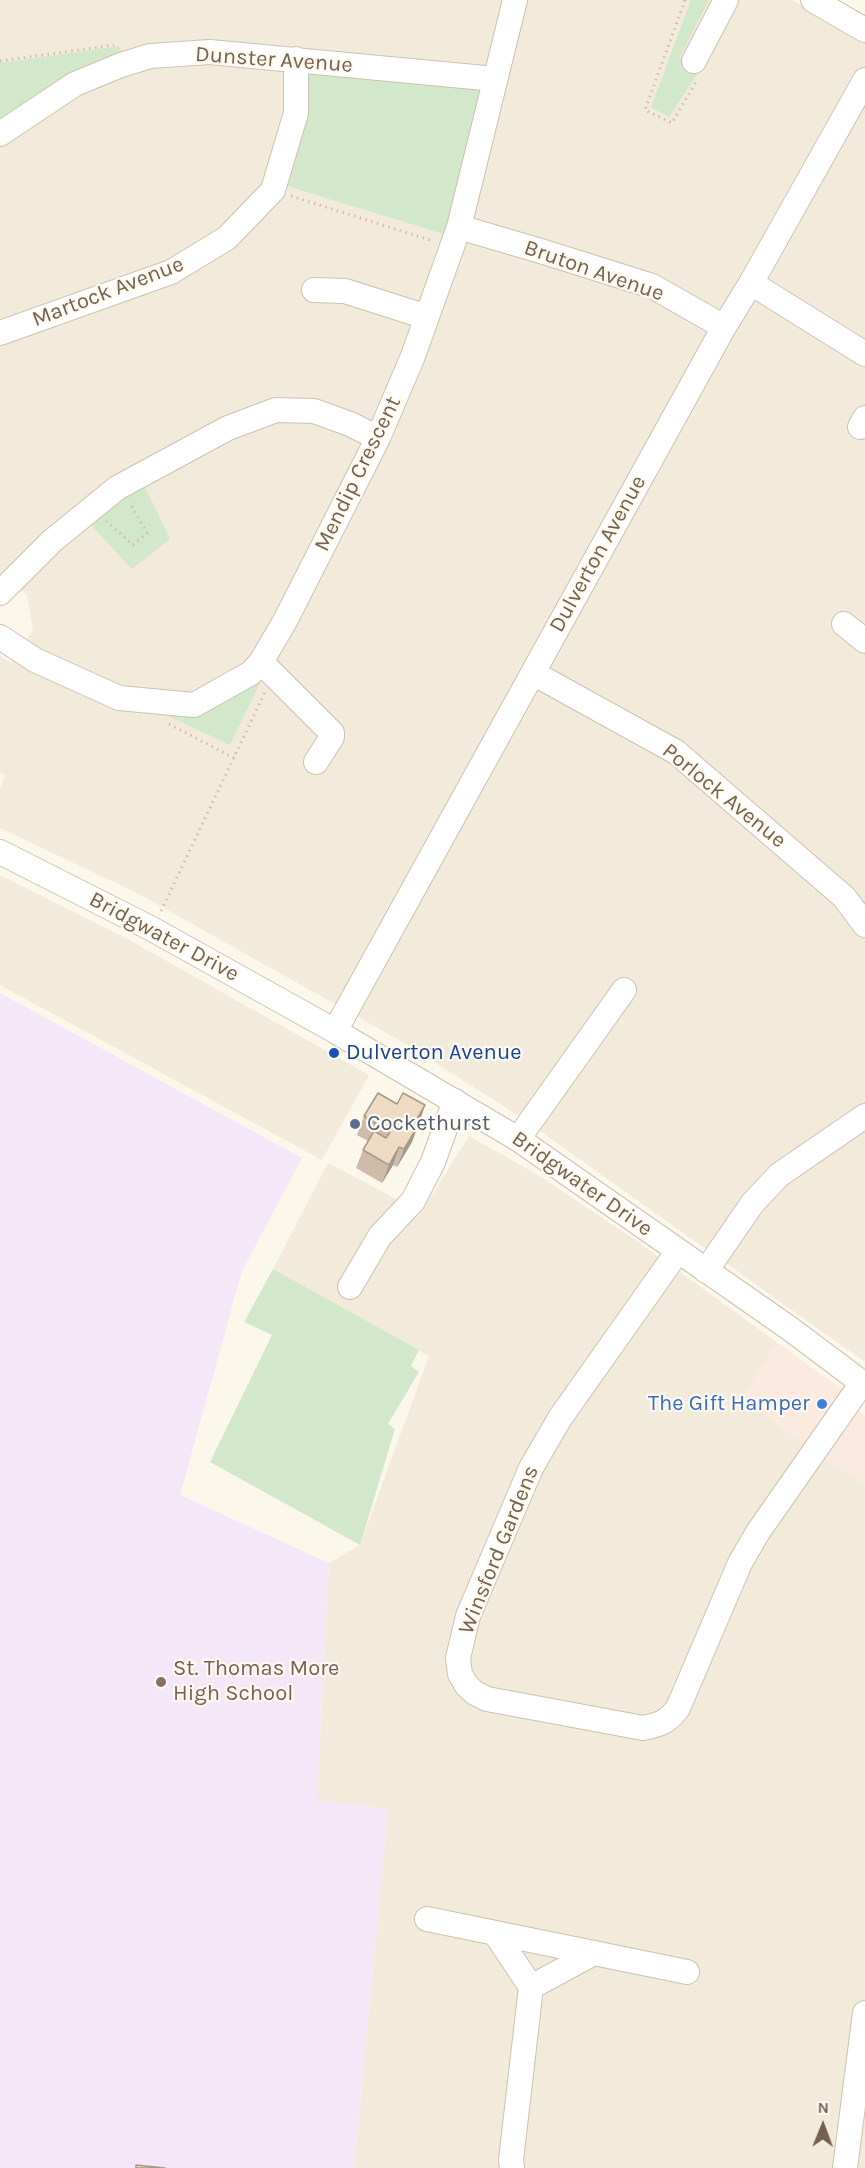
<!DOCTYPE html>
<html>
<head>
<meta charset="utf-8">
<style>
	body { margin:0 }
	#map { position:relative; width:865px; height:2168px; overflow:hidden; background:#fbf7eb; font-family:Karla,sans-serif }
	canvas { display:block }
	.north { position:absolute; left:793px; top:2096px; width:60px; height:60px; -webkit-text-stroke:4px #fefaf1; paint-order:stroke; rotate:1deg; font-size:16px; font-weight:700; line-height:24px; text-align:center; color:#75614f }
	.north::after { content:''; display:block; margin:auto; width:21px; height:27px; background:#75614f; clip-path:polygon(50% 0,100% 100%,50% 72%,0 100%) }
</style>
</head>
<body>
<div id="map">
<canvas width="865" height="2168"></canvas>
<div class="north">N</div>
</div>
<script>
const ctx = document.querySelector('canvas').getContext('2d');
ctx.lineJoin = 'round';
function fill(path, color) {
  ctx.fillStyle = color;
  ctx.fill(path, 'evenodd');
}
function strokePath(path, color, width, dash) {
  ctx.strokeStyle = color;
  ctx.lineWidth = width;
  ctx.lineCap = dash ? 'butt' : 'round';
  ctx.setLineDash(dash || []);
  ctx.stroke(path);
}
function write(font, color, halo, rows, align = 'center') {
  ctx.font = font + ' Karla,sans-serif';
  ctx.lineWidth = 4.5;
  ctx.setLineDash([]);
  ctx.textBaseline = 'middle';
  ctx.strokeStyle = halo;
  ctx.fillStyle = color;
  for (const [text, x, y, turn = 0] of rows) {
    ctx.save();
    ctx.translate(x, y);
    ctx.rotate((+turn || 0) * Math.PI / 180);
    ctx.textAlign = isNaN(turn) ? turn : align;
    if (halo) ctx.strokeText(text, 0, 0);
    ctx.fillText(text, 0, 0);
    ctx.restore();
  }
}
fill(new Path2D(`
	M0 0H792L865 41V1362L516 1114 406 1044 139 894 0 828V789L5 776 0 772V656L11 663 33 630 27 595 6 576 0 577Z
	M0 875 122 936 369 1075 322 1160 0 985Z
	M469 1136 538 1175 638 1242 778 1343 742 1398 825 1460 865 1484V2168H354L388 1809 317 1800 329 1563 360 1545 429 1356 273 1269 328 1163 389 1195 419 1216Z`), '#f2eada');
fill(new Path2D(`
	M778 1343 840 1388 865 1417V1484L825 1460 741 1398Z`), '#faeae0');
fill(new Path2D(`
	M0 993 302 1158 242 1271 180 1495 329 1563 317 1800 388 1809 354 2168H0Z`), '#f4e7f8');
fill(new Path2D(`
	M691 0H709L679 59 699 71 669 117 651 107Z
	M120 46 122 57 0 127V63Z
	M307 65 485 86 447 235 284 185Z
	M143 483 170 539 132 569 89 523Z
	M262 679 230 745 156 710 239 690Z
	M273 1269 419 1350 411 1366 419 1372 388 1424 395 1429 360 1545 210 1462 272 1335 244 1322Z`), '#d3e8ca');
const minor = new Path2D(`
	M813 0 865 30
	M694 61 726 0
	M0 134 75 84 121 65 150 56 210 52 495 79
	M459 227 544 252 652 286 724 327
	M751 283 865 354
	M314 290 345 291 427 317
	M0 333 171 272 227 238 273 190 296 113V59
	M860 427 865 418
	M0 593 52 541 117 488 228 428 276 410 314 411 350 424 378 438
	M844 624 865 641
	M0 637 35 660 119 698 194 705 251 673 261 662 285 621 378 438 413 356 459 227 515 0
	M261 662 332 733V737L316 762
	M533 673 676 752 844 897 865 925
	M0 852 152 929 335 1031 518 1139 789 1328 865 1385
	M335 1031 724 327 751 283 865 80
	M518 1139 624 990
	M678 1251 560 1418 531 1468 468 1616 458 1658 460 1674 467 1686 475 1693 487 1699 643 1728C659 1725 668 1722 678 1708L740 1563 758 1532 862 1383
	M706 1271 752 1204 779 1175 865 1116
	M350 1287 380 1236 413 1201 433 1162 455 1101
	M427 1919 687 1972
	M495 1933 531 1987
	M512 2168 511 2160 531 1987 594 1953
	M845 2168 865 2013`);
strokePath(minor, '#cdc0b1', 26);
strokePath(new Path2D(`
	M685 0 645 110 672 123 697 80
	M0 61 114 45
	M291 196 433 241
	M106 521 133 545 147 533 130 503
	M169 724 234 758
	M161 911 265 692`), '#d4bda7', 3, [1.5, 4.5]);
strokePath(minor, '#fff', 24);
fill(new Path2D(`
	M397 1104 425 1105 412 1142 397 1167 393 1165 382 1183 356 1168 363 1150 368 1141 357 1135 364 1116Z`), '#cebba9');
fill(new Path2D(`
	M425 1105 419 1124 415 1122Z
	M419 1124 412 1142 397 1167 404 1149Z
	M399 1147 393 1165 382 1183 389 1165Z`), '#a79989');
const building = new Path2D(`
	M378 1093 397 1104 403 1093 425 1105 415 1122 419 1124 404 1149 399 1147 389 1165 363 1150 374 1131 386 1138 390 1132 364 1116Z
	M136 2165 165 2168H136Z`);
fill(building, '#efdac4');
strokePath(building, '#a79989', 1.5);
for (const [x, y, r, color] of [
	[334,1053,6,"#1a4fb4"],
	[355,1124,6,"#5c6f8a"],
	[822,1404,6,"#3f7fe0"],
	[161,1682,6,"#8d6e63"]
]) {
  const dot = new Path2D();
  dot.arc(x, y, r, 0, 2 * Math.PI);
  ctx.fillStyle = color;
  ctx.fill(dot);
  strokePath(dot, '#fefaf1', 2);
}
write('22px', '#75614f', '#fefaf1', [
	["Dunster Avenue",274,60,4],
	["Bruton Avenue",594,271,19],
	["Martock Avenue",108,292,-21],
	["Mendip Crescent",358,474,-64],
	["Dulverton Avenue",598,554,-61],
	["Porlock Avenue",724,796,39],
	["Bridgwater Drive",164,937,28],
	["Bridgwater Drive",582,1184,35],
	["Winsford Gardens",499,1550,-68]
]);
write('22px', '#164399', '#fefaf1', [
	["Dulverton Avenue",346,1053]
], 'left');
write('22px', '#4e5e75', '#fefaf1', [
	["Cockethurst",367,1124]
], 'left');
write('22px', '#366cbe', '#fefaf1', [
	["The Gift Hamper",810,1404]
], 'right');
write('22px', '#785e54', '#fefaf1', [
	["St. Thomas More",173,1669],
	["High School",173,1694]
], 'left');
</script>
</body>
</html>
